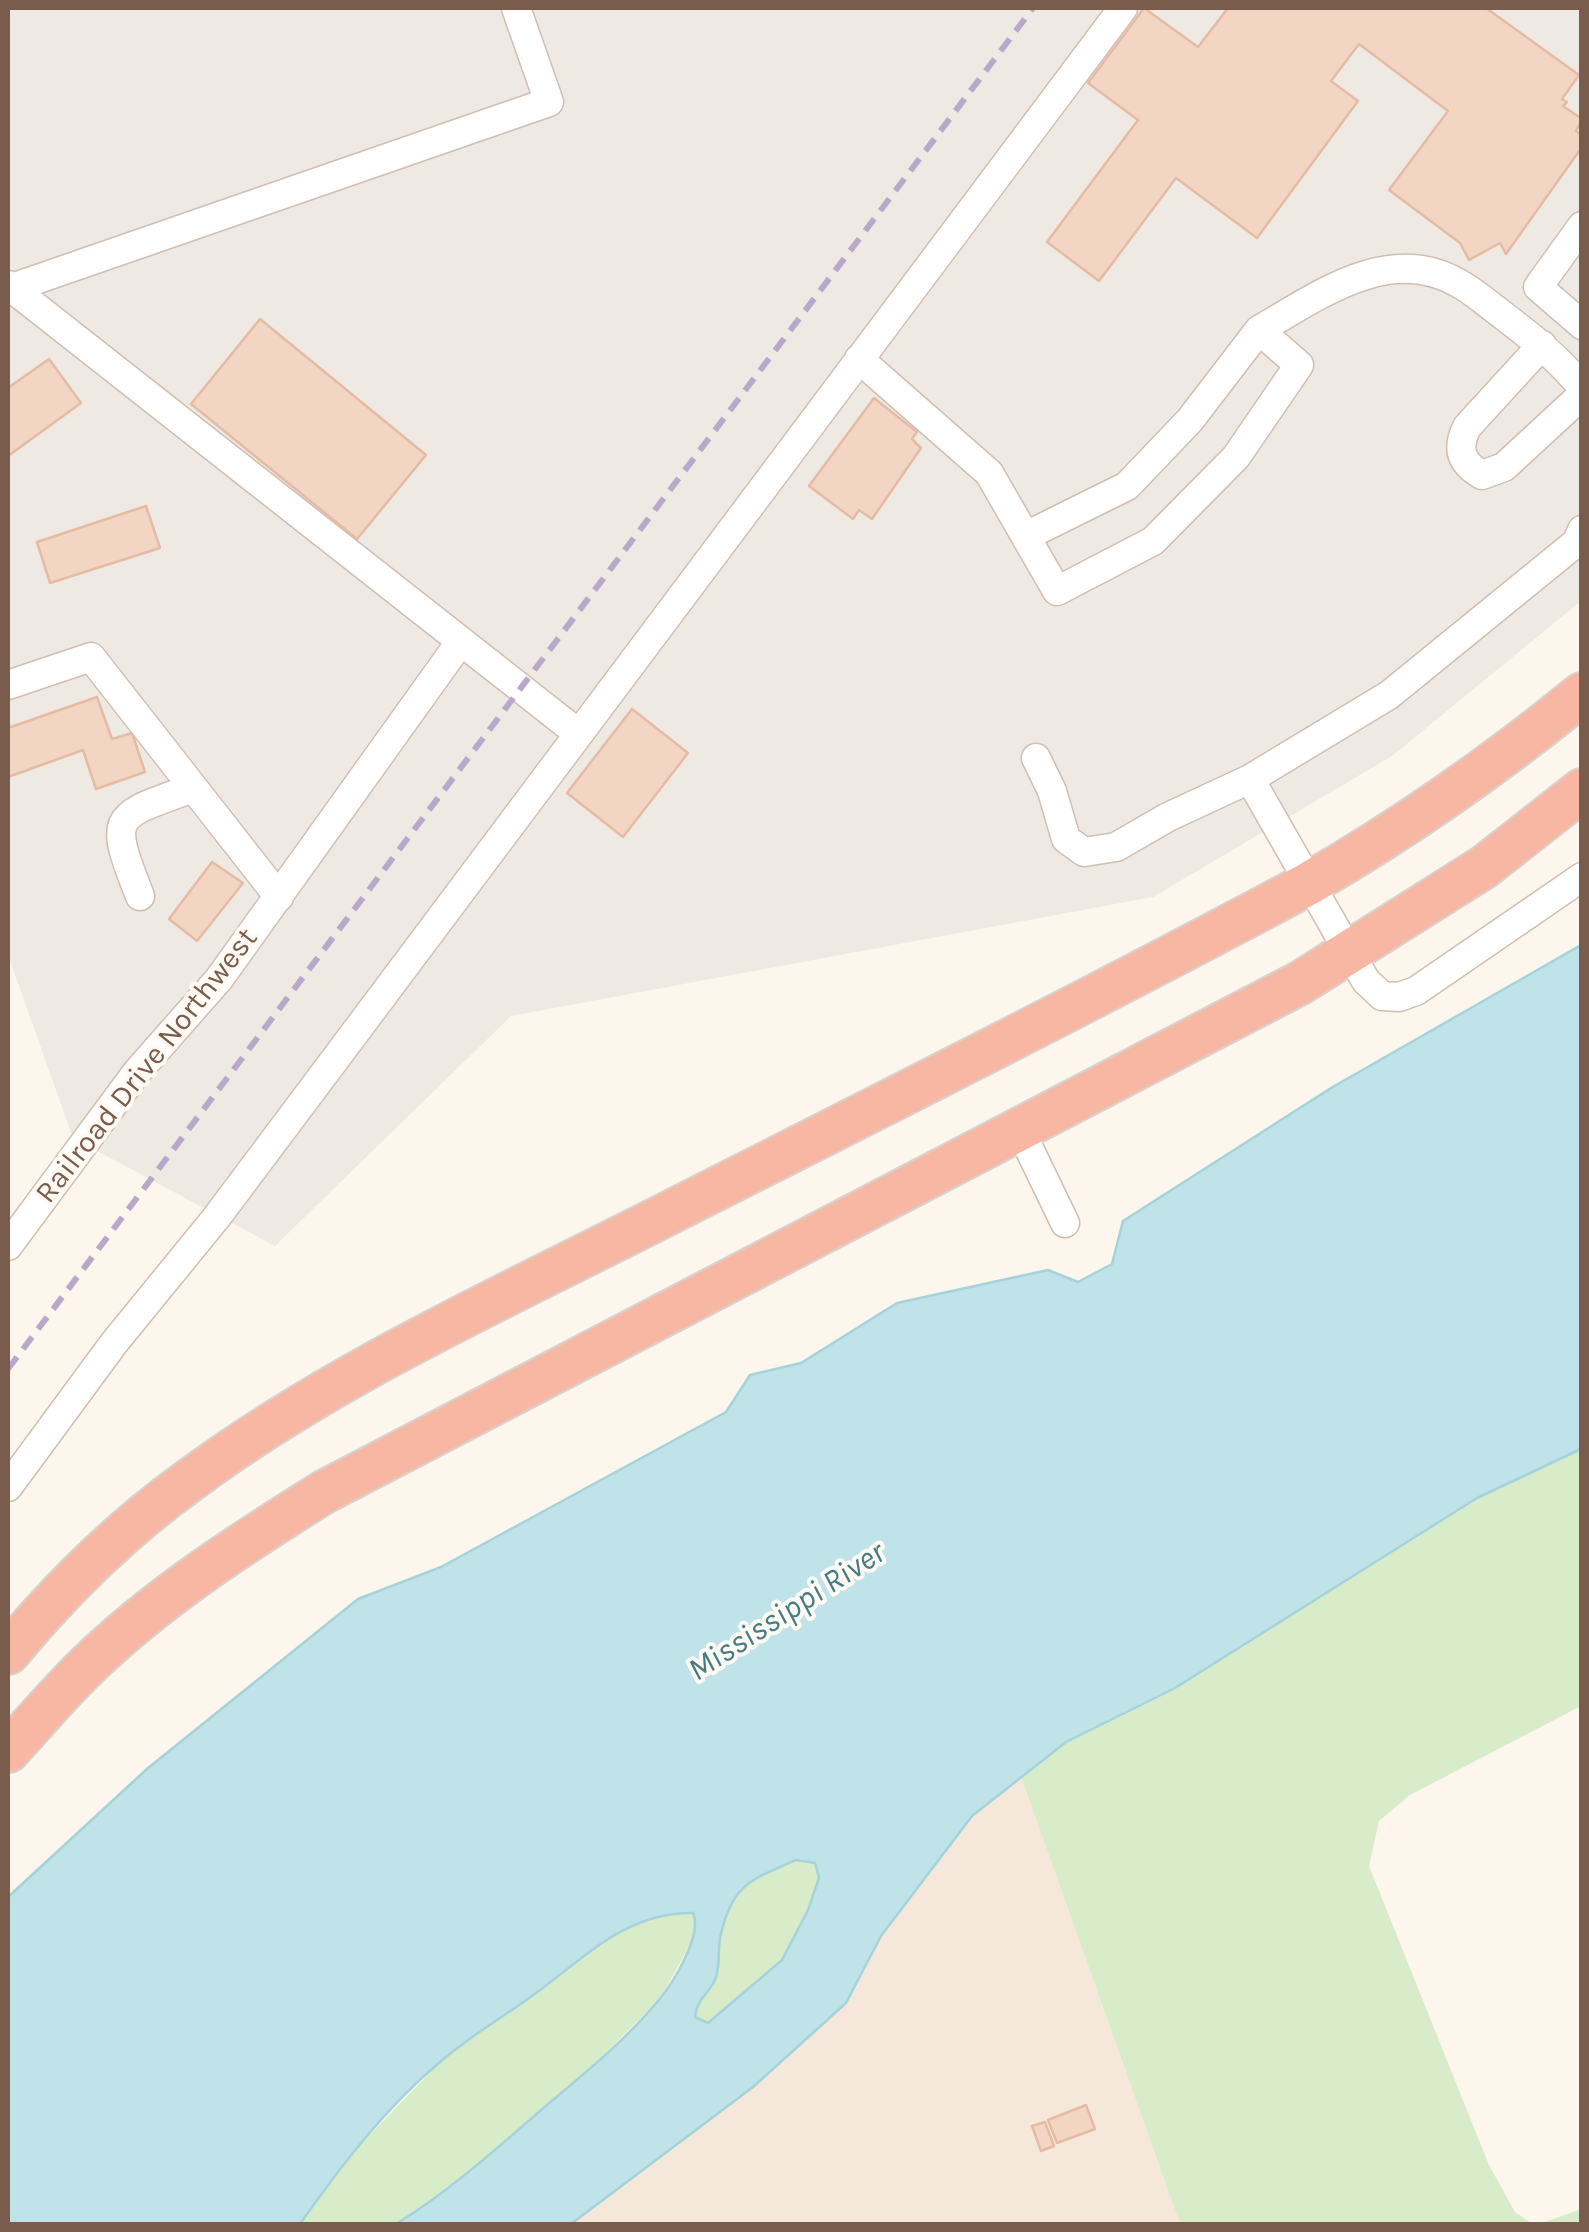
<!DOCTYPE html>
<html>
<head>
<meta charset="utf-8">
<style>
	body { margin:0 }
	#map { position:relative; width:1589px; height:2232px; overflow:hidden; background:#fdf6ec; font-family:Karla,sans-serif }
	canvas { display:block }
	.frame { position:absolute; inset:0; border:10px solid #7a5c4d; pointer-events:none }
</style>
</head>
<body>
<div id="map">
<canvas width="1589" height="2232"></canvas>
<div class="frame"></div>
</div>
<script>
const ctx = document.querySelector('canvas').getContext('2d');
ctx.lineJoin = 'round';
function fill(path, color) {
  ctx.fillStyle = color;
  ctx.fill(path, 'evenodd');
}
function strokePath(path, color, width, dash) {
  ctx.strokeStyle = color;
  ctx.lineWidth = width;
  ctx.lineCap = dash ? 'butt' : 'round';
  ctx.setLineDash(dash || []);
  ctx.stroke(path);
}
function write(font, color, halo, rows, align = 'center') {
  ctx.font = font + ' Karla,sans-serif';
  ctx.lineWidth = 8;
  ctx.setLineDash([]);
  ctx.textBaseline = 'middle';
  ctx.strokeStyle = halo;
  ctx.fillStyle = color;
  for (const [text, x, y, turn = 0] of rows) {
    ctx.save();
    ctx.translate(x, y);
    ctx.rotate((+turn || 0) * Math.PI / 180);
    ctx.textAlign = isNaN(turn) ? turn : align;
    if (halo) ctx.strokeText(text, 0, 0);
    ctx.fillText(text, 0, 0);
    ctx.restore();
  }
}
fill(new Path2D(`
	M1021 1777 1180 2224H571L753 2087 846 2003 881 1936 972 1816Z`), '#f5e8da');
fill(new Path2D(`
	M14 8H1581V601L1392 756 1153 897 511 1016 275 1246 73 1138 8 955V12Z`), '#efe9e4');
fill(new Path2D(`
	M1581 1449V1706L1410 1795 1379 1821 1369 1866 1489 2165 1515 2212 1531 2223 1545 2222 1581 2209V2224H1180L1021 1777 1066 1742 1176 1688 1477 1498Z
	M796 1860 815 1863 819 1878 808 1910 782 1960 708 2023 694 2017C696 1998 711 1993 716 1977 720 1965 718 1951 720 1938 731 1884 750 1881 796 1860Z
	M667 1912 693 1913 697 1922 696 1935 659 2000 589 2069 482 2162 396 2224H300L357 2148 441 2061 537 1993 600 1942 627 1926Z`), '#d8ecc9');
const water = new Path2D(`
	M1581 945V1449L1477 1498 1175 1688 1066 1742 972 1816 881 1936 846 2003 753 2087 571 2224H396C448 2192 494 2151 540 2111 580 2077 624 2042 658 2001 673 1983 703 1935 693 1913 629 1912 588 1954 540 1990 507 2015 471 2035 440 2062 385 2108 341 2166 300 2224H8V1897L148 1768 358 1599 441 1567 726 1412 750 1375 801 1363 897 1303 1048 1270 1078 1282 1112 1264 1123 1221 1331 1088ZM796 1860 815 1863 819 1878 808 1910 782 1960 708 2023 695 2017C696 1998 711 1993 716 1977 720 1965 718 1951 720 1938 731 1885 750 1880 796 1860Z`);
fill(water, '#bfe3e8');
strokePath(water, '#a5d3da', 2.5);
const building = new Path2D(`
	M1144 8 1198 47 1228 8H1486L1579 75 1562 99 1567 102 1563 106 1582 119 1576 131 1582 135V147L1506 254 1500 243 1469 260 1460 243 1389 190 1448 111 1359 44 1331 81 1358 101 1257 238 1176 178 1099 281 1047 242 1138 120 1088 83Z
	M260 319 426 455 357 539 191 404Z
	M49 359 81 403 8 456V388Z
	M874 398 917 432 912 439 921 448 872 519 859 510 853 519 809 486Z
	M146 506 160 548 50 583 37 542Z
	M97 697 112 739 132 733 145 772 96 789 83 750 8 777V728Z
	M632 709 688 753 623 837 567 793Z
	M212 862 243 883 197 941 169 919Z
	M1086 2105 1095 2129 1057 2143 1048 2120Z
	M1045 2122 1054 2146 1041 2151 1032 2126Z`);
fill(building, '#f3d5c3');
strokePath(building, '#e6bba3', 2.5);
const minor = new Path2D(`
	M1582 226 1538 287 1582 325
	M8 285 579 734
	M12 288 549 102 516 8
	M1542 345 1467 427C1456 449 1461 463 1482 475L1504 467 1582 395
	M859 359 989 473 1057 591 1153 541 1236 457 1299 365 1259 330C1318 296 1389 243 1458 283 1472 290 1484 301 1496 310 1530 336 1554 354 1582 387
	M1026 536 1127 486 1190 420 1259 330
	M8 685 91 657 279 897
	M1036 758 1052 791 1066 839 1084 852 1116 847 1168 817 1250 779 1389 695 1577 542 1582 530
	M1250 779 1350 954 1366 981 1382 996 1399 997 1416 991 1582 877
	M140 896C107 813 113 817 193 788
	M1021 1132 1065 1223
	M8 1246 137 1072 219 979 461 641
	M8 1487 114 1343 216 1218 1123 8`);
const highway = new Path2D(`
	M8 1653C61 1589 122 1529 190 1480 333 1374 504 1297 663 1216 878 1107 1095 998 1308 884 1405 828 1495 765 1582 694
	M8 1751C34 1723 59 1693 87 1666 158 1597 241 1544 324 1492L1300 983 1484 867 1582 790`);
strokePath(minor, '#d1beb0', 31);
strokePath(highway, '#dad1cd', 46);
strokePath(minor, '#fff', 28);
strokePath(highway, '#f7b7a3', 42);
strokePath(new Path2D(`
	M8 1369 1033 8`), '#b9a8c9', 6, [15, 10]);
write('30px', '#7a5c4d', '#fffaf3', [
	["Railroad Drive Northwest",147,1066,-52]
]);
write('italic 32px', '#437c86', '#fffaf3', [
	["Mississippi River",787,1612,-33]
]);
</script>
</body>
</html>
